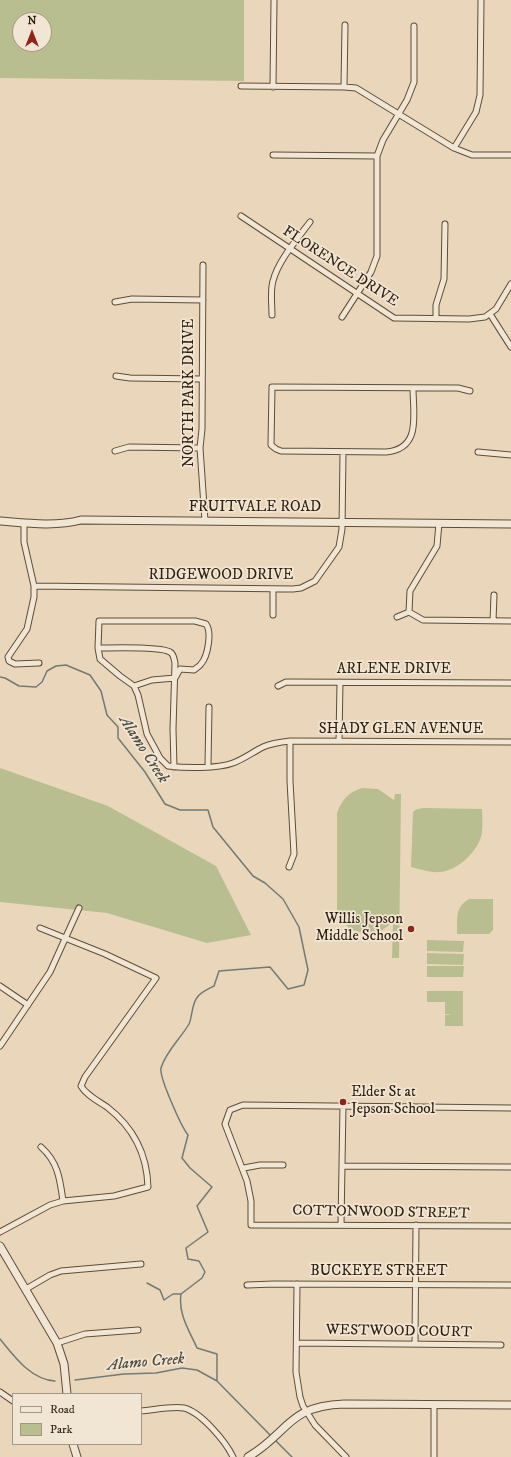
<!DOCTYPE html>
<html>
<head>
<meta charset="utf-8">
<style>
	body { margin:0 }
	#map { position:relative; width:511px; height:1457px; overflow:hidden; background:#ead7bb; font-family:"IM FELL DW Pica",serif }
	canvas { display:block }
	.legend { position:absolute; left:12px; top:1393px; width:130px; height:52px; box-sizing:border-box; background:#f1e5d3; border:1px solid #a39684; margin:0; padding:5px 7px; list-style:none; font-size:12px; color:#2f1f0e }
	.legend li { display:flex; align-items:center; gap:8px; height:20px }
	.legend b { width:20px; border:1px solid #a39684 }
	.north { position:absolute; left:12px; top:12px; width:40px; height:40px; box-sizing:border-box; background:#f1e5d3; border:1px solid #a39684; border-radius:50%; rotate:0deg; font-size:11px; font-weight:700; line-height:16px; text-align:center; color:#2f1f0e }
	.north::after { content:''; display:block; margin:auto; width:14px; height:18px; background:#8f2418; clip-path:polygon(50% 0,100% 100%,50% 72%,0 100%) }
</style>
</head>
<body>
<div id="map">
<canvas width="511" height="1457"></canvas>
<ul class="legend">
<li><b style="height:5px;background:#f1e5d3"></b>Road</li>
<li><b style="height:11px;background:#b8be8f"></b>Park</li>
</ul>
<div class="north">N</div>
</div>
<script>
const ctx = document.querySelector('canvas').getContext('2d');
ctx.lineJoin = 'round';
function fill(path, color) {
  ctx.fillStyle = color;
  ctx.fill(path, 'evenodd');
}
function strokePath(path, color, width, dash) {
  ctx.strokeStyle = color;
  ctx.lineWidth = width;
  ctx.lineCap = dash ? 'butt' : 'round';
  ctx.setLineDash(dash || []);
  ctx.stroke(path);
}
function write(font, color, halo, rows, align = 'center') {
  ctx.font = font + ' "IM FELL DW Pica",serif';
  ctx.lineWidth = 3.5;
  ctx.setLineDash([]);
  ctx.textBaseline = 'middle';
  ctx.strokeStyle = halo;
  ctx.fillStyle = color;
  for (const [text, x, y, turn = 0] of rows) {
    ctx.save();
    ctx.translate(x, y);
    ctx.rotate((+turn || 0) * Math.PI / 180);
    ctx.textAlign = isNaN(turn) ? turn : align;
    if (halo) ctx.strokeText(text, 0, 0);
    ctx.fillText(text, 0, 0);
    ctx.restore();
  }
}
fill(new Path2D(`
	M0 0H244V81L0 78ZM20 20H44V44H20Z
	M0 768 108 806 216 866 251 935 207 943 107 913 0 902Z
	M362 788 378 789 394 800 395 794H401L399 958H392L393 922 381 931 366 934 350 929 340 918 337 912V813C342 800 348 792 362 788Z
	M424 808 482 809C482 817 483 824 482 832 480 850 457 872 439 872 430 873 420 869 411 867L413 812 417 809Z
	M469 899H493V930L489 934H457C458 918 454 908 469 899Z
	M427 940 464 941 463 952 427 951Z
	M427 953 464 954 463 965 427 964Z
	M427 966H464L463 977H427Z
	M427 991H463V1026H445V1015L452 1014H445V1002H427Z`), '#b8be8f');
strokePath(new Path2D(`
	M0 677 5 678 19 686 36 687 42 682 47 671 56 666 66 665 90 675 101 691 107 715 118 727V738L145 772 165 804 180 810H208L213 827 253 876 265 883 283 899 299 927 308 970 304 985 288 989 270 967 219 971 214 986C200 993 195 995 192 1012 191 1016 191 1020 189 1024 181 1038 166 1051 161 1068 159 1077 181 1126 188 1135L182 1158 190 1168 212 1187 197 1206 208 1232 186 1248 188 1259 199 1261 205 1272 202 1278 181 1294C178 1314 189 1330 197 1348L217 1354V1381
	M147 1283 160 1290 164 1300 173 1294H181
	M0 1339C14 1356 31 1380 55 1381
	M75 1380 124 1374 156 1373 182 1368 197 1370 217 1381 271 1436
	M275 1440 292 1457`), '#727a76', 1.5);
const minor = new Path2D(`
	M241 86 344 87 356 88 454 148 472 155H511
	M273 87 274 0
	M344 87 345 25
	M454 148 476 112 480 95 481 0
	M273 155 377 156
	M241 216 394 318 469 319 485 317 496 309 511 284
	M203 265 202 429 200 448 205 521
	M115 302 132 299 203 300
	M490 314 511 347
	M272 315C272 304 270 291 273 281 278 261 298 238 310 222
	M342 317 371 272 377 256V156L383 140 407 100 414 82V26
	M436 319V305L444 279 445 224
	M116 376 130 378 201 379
	M413 388C413 414 422 449 386 452L281 451 276 449 271 445 272 387 458 388 470 391
	M115 451 129 447 200 448
	M478 452 511 455
	M24 523V542L34 586V597L27 629 8 657 9 661 15 664 39 663
	M439 523 437 546 410 591 409 612 423 620 511 621
	M34 586 293 589 301 588 315 581 339 547 342 529 343 452
	M273 615V589
	M397 617 409 612
	M493 621 494 595
	M98 648 99 621H195L206 624C212 632 208 656 201 664 200 666 196 668 194 670L180 669 175 678 152 680 134 686
	M278 686 286 682 511 683
	M339 741 340 682
	M208 766 209 707
	M174 767 173 729 175 663C174 659 174 654 170 652 160 646 112 648 98 648L100 659 120 676 134 686 138 695 147 734 160 758 168 766C184 768 217 769 233 763 244 759 253 752 263 747 272 743 281 742 290 741L511 742
	M289 867 294 854 290 781V741
	M0 986 28 1005
	M0 1046 50 972 79 908
	M511 1108 243 1105 230 1110 225 1124 247 1181 251 1201V1225L511 1226
	M41 1147C58 1162 60 1179 63 1201
	M342 1166 511 1167
	M244 1168 260 1165H283
	M341 1225 343 1105
	M0 1232 50 1205 63 1201 114 1196 148 1187C147 1154 133 1127 107 1107 98 1101 86 1095 81 1086L85 1077 156 978 105 954 40 928
	M297 1284 296 1372 300 1397 303 1406 315 1425 346 1457
	M247 1285 274 1284 511 1285
	M26 1289 50 1275 61 1271 141 1264
	M57 1343 85 1334 138 1330
	M297 1343 501 1345
	M415 1344 416 1225
	M0 1392 13 1401
	M141 1411C154 1410 171 1406 184 1408 201 1412 226 1442 233 1457
	M434 1457V1405`);
const tertiary = new Path2D(`
	M0 521C25 523 56 527 81 520L511 524
	M0 1246 57 1343 64 1364 67 1394
	M73 1444 77 1457
	M248 1457C289 1433 287 1406 344 1404L511 1405`);
strokePath(minor, '#5e4d39', 7);
strokePath(tertiary, '#5e4d39', 9);
strokePath(minor, '#f1e5d3', 5);
strokePath(tertiary, '#f1e5d3', 7);
for (const [x, y, r, color] of [
	[411,929,4,"#8f2418"],
	[343,1102,4,"#8f2418"]
]) {
  const dot = new Path2D();
  dot.arc(x, y, r, 0, 2 * Math.PI);
  ctx.fillStyle = color;
  ctx.fill(dot);
  strokePath(dot, '#f1e5d3', 1.5);
}
write('15px', '#2f1f0e', '#f1e5d3', [
	["FLORENCE DRIVE",340,267,33],
	["NORTH PARK DRIVE",190,393,-90],
	["FRUITVALE ROAD",255,508],
	["RIDGEWOOD DRIVE",221,576],
	["ARLENE DRIVE",394,670],
	["SHADY GLEN AVENUE",401,730],
	["COTTONWOOD STREET",381,1213,1],
	["BUCKEYE STREET",379,1272],
	["WESTWOOD COURT",399,1332,1]
]);
write('15px', '#2f1f0e', '#f1e5d3', [
	["Willis Jepson",403,920],
	["Middle School",403,937],
	["Elder St at",351,1093,"left"],
	["Jepson School",351,1110,"left"]
], 'right');
write('italic 16px', '#504c42', '#f1e5d3', [
	["Alamo Creek",143,750,57],
	["Alamo Creek",146,1363,-5]
]);
</script>
</body>
</html>
